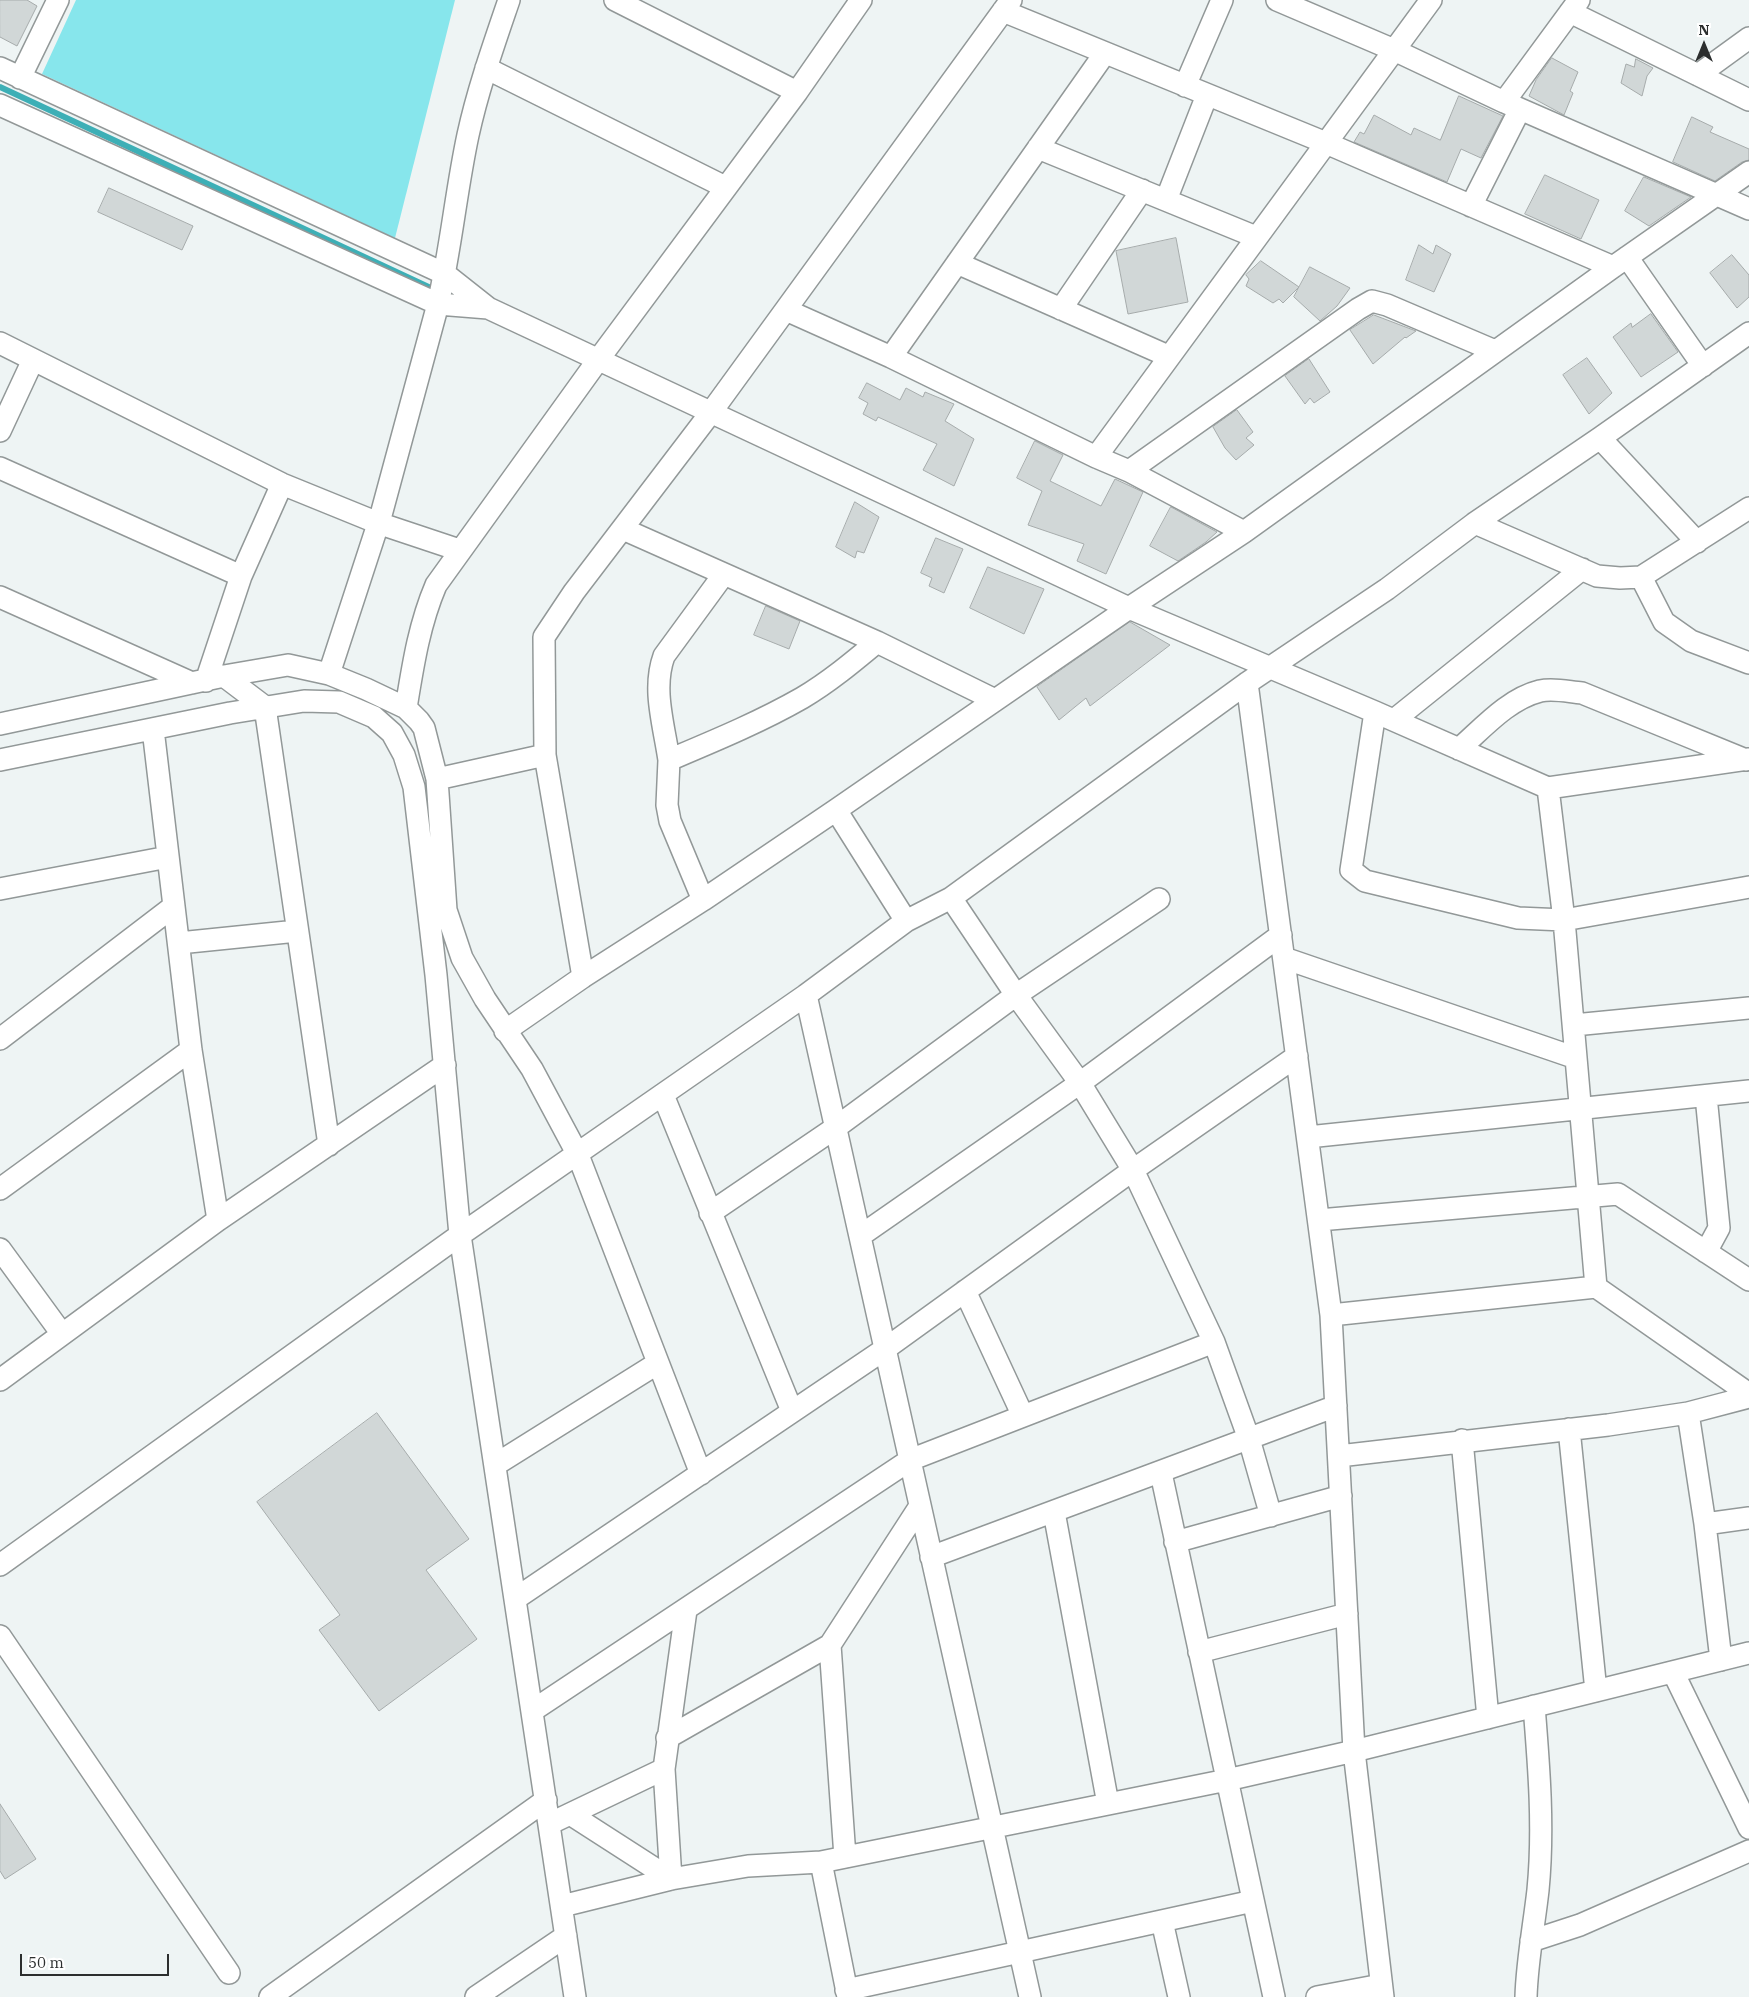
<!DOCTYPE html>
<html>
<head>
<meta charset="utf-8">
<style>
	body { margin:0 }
	#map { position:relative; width:1749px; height:1997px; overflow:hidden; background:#eef4f4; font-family:"IBM Plex Serif",serif }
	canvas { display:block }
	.north { position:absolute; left:1679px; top:20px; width:50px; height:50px; -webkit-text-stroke:4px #fff; paint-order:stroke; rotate:0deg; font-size:14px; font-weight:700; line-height:20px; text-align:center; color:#2c2e2e }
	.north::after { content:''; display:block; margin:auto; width:18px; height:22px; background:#2c2e2e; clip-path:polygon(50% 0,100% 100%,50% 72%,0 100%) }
	.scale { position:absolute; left:20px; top:1954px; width:149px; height:22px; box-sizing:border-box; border:2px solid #2c2e2e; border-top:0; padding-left:6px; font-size:15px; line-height:18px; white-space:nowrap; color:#2c2e2e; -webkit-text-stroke:4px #fff; paint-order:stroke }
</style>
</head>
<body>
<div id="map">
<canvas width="1749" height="1997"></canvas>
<div class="north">N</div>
<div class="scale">50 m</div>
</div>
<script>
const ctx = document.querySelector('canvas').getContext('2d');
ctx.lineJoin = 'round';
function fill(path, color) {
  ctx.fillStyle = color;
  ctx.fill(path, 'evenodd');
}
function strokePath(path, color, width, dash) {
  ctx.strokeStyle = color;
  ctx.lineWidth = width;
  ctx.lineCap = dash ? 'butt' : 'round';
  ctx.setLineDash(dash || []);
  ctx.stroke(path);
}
fill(new Path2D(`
	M76 0H455L395 238 42 74Z`), '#87e6ec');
strokePath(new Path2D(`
	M0 87 435 290`), '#3dafb6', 6);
const building = new Path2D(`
	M0 0H27L37 6 17 46 0 37Z
	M1552 58 1578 72 1570 91 1573 93 1564 115 1529 96 1536 80Z
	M1636 59 1653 68 1647 76 1642 96 1621 83 1626 64 1634 67Z
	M1459 96 1503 116 1481 158 1461 149 1447 182 1354 142 1360 132 1364 134 1374 115 1411 135 1414 128 1440 140Z
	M1692 117 1713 127 1710 132 1749 149V160L1742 162 1715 181 1673 162Z
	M1545 175 1599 200 1581 239 1525 214Z
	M1644 177 1691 197 1649 226 1625 211Z
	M109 188 193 226 182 250 98 212Z
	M1176 238 1188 302 1128 314 1116 251Z
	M1419 245 1433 254 1436 245 1451 254 1434 292 1406 280Z
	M1732 255 1749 275V297L1737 308 1710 273Z
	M1261 261 1299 287 1283 303 1279 299 1273 303 1246 286 1249 279 1246 275Z
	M1310 267 1350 288 1337 306 1320 321 1294 297Z
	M1651 314 1678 352 1641 377 1613 337 1631 323 1632 327Z
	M1374 315 1416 331 1406 338 1405 337 1373 364 1350 330Z
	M1587 358 1612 393 1589 414 1563 375Z
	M1309 359 1330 392 1314 403 1310 398 1305 404 1285 376Z
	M867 383 900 400 906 388 923 397 925 392 954 404 945 421 974 439 954 486 923 470 937 444 878 417 876 421 863 414 868 403 859 398Z
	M1237 410 1253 432 1246 438 1254 445 1236 460 1225 448 1213 427Z
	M1035 441 1063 455 1050 481 1101 506 1115 479 1143 492 1106 574 1077 561 1084 544 1028 525 1042 491 1017 478Z
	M855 502 879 517 864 553 857 551 855 558 836 547Z
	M1171 507 1217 532 1206 542 1178 561 1150 546Z
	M936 538 963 549 944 593 929 586 932 578 921 573Z
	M988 567 1044 589 1024 634 970 608Z
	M766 606 800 621 789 649 754 635Z
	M1130 622 1170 645 1090 706 1086 698 1059 720 1037 687Z
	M377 1413 469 1539 426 1570 477 1639 379 1711 319 1630 340 1615 257 1502Z
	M0 1804 36 1859 5 1879 0 1871Z`);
fill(building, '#d1d7d7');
strokePath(building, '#a6abab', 1);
const minor = new Path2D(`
	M615 0 797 92
	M1277 0 1394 50 1504 102 1749 209
	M1003 11 1326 143 1613 267
	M1570 12 1749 100
	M0 68 445 274 488 308 1129 608 1375 712 1548 788 1749 759
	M486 68 725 187
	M1698 75 1749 38
	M20 78 58 0
	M1185 86 1222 0
	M1504 102 1579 0
	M0 105 438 304 488 308
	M1038 148 1256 237
	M1166 200 1207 95
	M1471 206 1520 109
	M1627 257 1703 366
	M957 263 1168 356
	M1061 309 1142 190
	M786 310 891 357 1096 457 1129 471 1244 532
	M0 343 282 484 378 523 459 550
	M891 357 1105 53
	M0 431 33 360
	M1600 438 1697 542
	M1096 457 1431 0
	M0 468 241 576
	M1129 471 1358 309 1372 301 1387 305 1495 351
	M1475 523 1597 576 1620 578 1641 577 1749 508
	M623 529 877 642 995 700
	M1641 577 1664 622 1691 641 1749 663
	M0 597 192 683
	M329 674 381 515 438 304C451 248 456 191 468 135 478 89 494 44 509 0
	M224 676 265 707 329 1145
	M206 681 241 576 282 484
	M1247 683 1331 1315 1354 1751 1383 1997
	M406 708C413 665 419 625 436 585L598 360 797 92 861 0
	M1375 712 1351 870 1365 881 1518 918 1564 920 1749 887
	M1394 720 1582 569
	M0 724 224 676 288 665 329 674 366 689 406 708 419 721 424 728 437 779 446 910 462 958 485 999 532 1069 578 1155 701 1474
	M153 729 191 1050 218 1220
	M1459 749C1483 728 1508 699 1540 691 1554 688 1569 692 1582 693L1746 760
	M545 755 583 977
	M0 760 230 713 304 701 339 702 374 717 392 733 404 755 414 787 436 975 460 1235 575 1997
	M669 760C664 725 652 689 664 656L724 574
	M437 779 545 755 544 637 574 592 712 411 1011 0
	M1548 788 1564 920 1596 1287
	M836 810 906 921
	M0 889 168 857
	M951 898 1016 995 1080 1083 1133 1170 1214 1342 1249 1439 1271 1516
	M703 900 670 821 667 805 669 760C714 741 760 722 802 698 829 682 853 662 877 642
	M179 943 297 931
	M1284 958 1576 1058
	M806 995 1030 1997
	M1574 1025 1749 1008
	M505 1031 583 977 703 900 836 810 1129 608 1244 532 1613 267 1749 172
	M0 1039 174 906
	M663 1095 792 1411
	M1308 1137 1749 1091
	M0 1189 191 1050
	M710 1213 835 1128 1016 995 1159 899
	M1319 1220 1618 1194 1749 1280
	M860 1236 1080 1083 1281 935
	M0 1249 62 1334
	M1706 1252 1719 1228 1706 1096
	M965 1291 1023 1416
	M1331 1315 1596 1287 1749 1394
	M0 1380 218 1220 445 1065
	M1688 1413 1749 1397
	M1569 1429 1596 1691
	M1462 1440 1488 1718
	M1339 1456 1608 1425 1688 1413 1705 1524 1721 1660
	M495 1465 658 1363
	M1161 1473 1274 1997
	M1054 1512 1108 1804
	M1705 1524 1749 1518
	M1175 1542 1341 1496
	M931 1557 1336 1406
	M0 1565 460 1235 806 995 906 921 951 898 1247 683 1387 589 1475 523 1600 438 1749 333
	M515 1599 885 1349 1133 1170 1297 1056
	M0 1636 229 1973
	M830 1645 845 1857
	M1199 1652 1347 1614
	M1673 1672 1749 1828
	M532 1711 910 1460 1214 1342
	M667 1738 830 1645 920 1506
	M570 1814 671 1879
	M549 1824 664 1769
	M821 1862 848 1997
	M671 1879 664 1769 686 1610
	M562 1906 671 1879 748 1866 821 1862 1227 1780 1354 1751 1749 1653
	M1162 1921 1179 1997
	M1531 1941 1580 1925 1749 1851
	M846 1990 1253 1901
	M270 1997 546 1800
	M476 1997 566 1936
	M1317 1997 1381 1985
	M1526 1997C1527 1961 1534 1926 1538 1890 1544 1829 1539 1767 1534 1706`);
strokePath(minor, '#929898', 24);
strokePath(minor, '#fff', 21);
</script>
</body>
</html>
